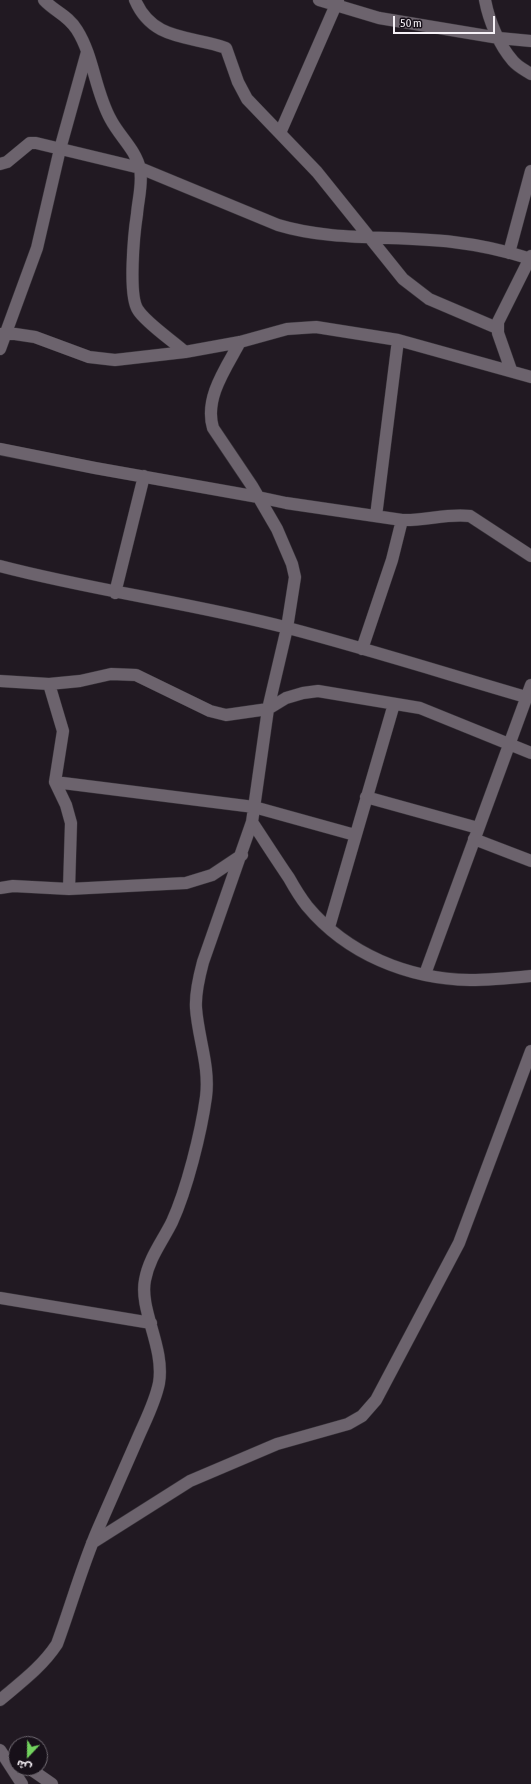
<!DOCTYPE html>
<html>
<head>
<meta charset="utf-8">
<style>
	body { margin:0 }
	#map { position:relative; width:531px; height:1784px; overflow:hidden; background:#211922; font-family:"Asap Condensed","Noto Sans Arabic",sans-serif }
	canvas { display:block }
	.north { position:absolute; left:8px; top:1736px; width:40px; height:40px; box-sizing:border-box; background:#171019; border:1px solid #706a72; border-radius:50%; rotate:202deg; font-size:11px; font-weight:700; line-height:16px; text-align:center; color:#f6f1f7 }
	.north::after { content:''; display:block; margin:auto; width:14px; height:18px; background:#72d25e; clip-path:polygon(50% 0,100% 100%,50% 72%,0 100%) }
	.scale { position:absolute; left:393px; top:16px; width:102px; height:18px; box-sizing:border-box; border:2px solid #f6f1f7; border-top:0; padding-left:5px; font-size:12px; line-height:14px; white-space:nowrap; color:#f6f1f7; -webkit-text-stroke:3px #171019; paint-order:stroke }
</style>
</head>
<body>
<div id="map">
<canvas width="531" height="1784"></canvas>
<div class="north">ش</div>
<div class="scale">50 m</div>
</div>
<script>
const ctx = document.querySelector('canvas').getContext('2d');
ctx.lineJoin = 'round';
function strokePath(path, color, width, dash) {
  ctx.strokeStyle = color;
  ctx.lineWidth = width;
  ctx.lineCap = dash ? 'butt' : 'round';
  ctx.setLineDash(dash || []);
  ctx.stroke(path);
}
const street = new Path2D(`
	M44 0C55 12 68 15 77 30 94 57 95 92 111 120 120 137 136 150 140 169 143 183 138 200 137 214 134 233 128 296 138 310 146 323 173 341 185 352
	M135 0C153 42 191 35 226 48L238 82 247 99 317 172 403 279 429 299 497 328
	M319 0 379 18 499 38 531 41
	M485 0C489 21 499 45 513 61 518 67 525 70 531 74
	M280 133 338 0
	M0 164 7 162 30 143H36L140 168 278 225C334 242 395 235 453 242 479 245 506 251 531 259
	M509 253 531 171
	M0 334H15L35 337 89 357 115 360 185 352 240 342 287 329 316 327 398 340 531 377
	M0 349 37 248 60 149 87 52
	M511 370 498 333V322L531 256
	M0 449 95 468 258 497 286 503 402 520C425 521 447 513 470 516L531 556
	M376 516 398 340
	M0 566C95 591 193 603 288 628 368 649 447 674 526 697
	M115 593 144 476
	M362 649 392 560 402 520
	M0 681 49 684 80 681 111 674 136 675 210 711 226 715 268 709 286 698 303 693 318 691 420 708 531 753
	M49 684 63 731 55 782 66 805 71 823 69 889
	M55 782 254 807 355 835
	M366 797 478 828
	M252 822C264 840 276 859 289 878 294 887 300 897 307 906 347 954 408 979 470 980 490 980 511 978 531 976
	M474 839 531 861
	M0 888 13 886 69 889 186 883 212 875 242 855
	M329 927 394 704
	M425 974 531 685
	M0 1298 151 1323
	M92 1543 190 1481 277 1444 348 1424 362 1416 376 1400 459 1243 531 1051
	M0 1700C20 1683 42 1667 57 1644 71 1606 82 1566 98 1529 111 1499 124 1469 137 1440 145 1421 155 1403 159 1383 165 1347 139 1310 145 1280 149 1258 162 1242 172 1222 187 1189 201 1133 206 1097 210 1066 198 1038 196 1008 195 993 199 977 203 962L252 822 268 709 287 628 295 577 292 564 277 529 252 486 213 428C204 398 226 368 240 342
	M0 1750 22 1784
	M29 1768 52 1784`);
strokePath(street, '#39343b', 13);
strokePath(street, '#6c636d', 12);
</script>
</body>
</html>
